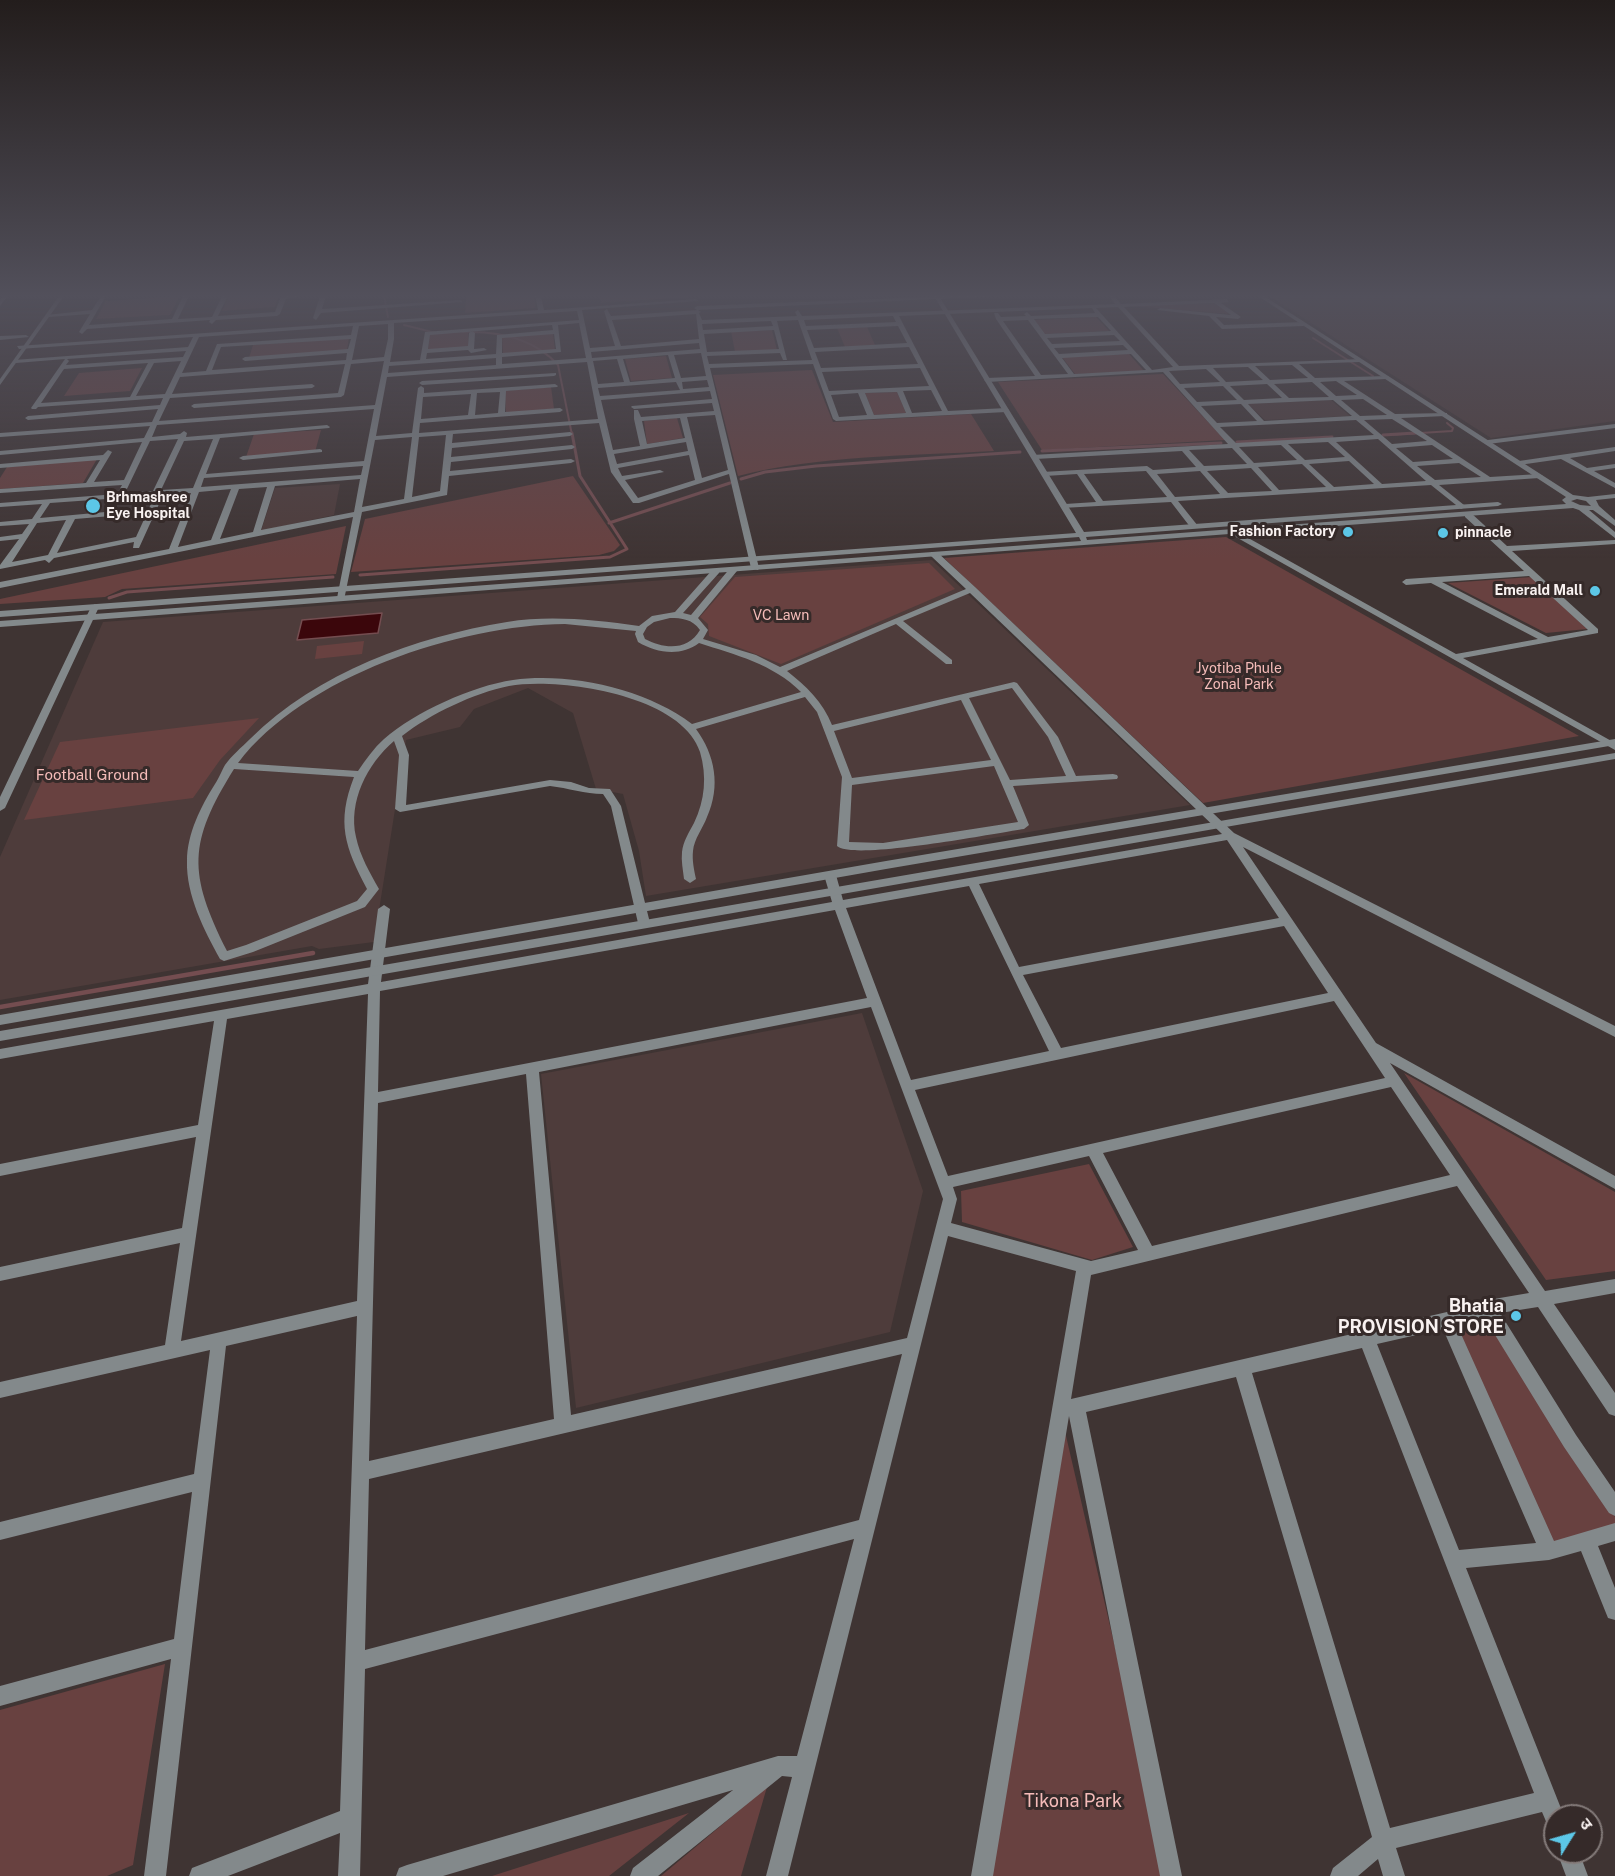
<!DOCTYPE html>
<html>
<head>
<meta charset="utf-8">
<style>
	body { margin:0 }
	#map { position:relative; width:1615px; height:1876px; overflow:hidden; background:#3f3433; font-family:"Public Sans","Noto Sans Devanagari",sans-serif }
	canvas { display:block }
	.north { position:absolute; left:1543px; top:1804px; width:60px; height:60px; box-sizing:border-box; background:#352a29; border:2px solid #837a79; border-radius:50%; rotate:53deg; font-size:16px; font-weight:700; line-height:24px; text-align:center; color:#f9f2f1 }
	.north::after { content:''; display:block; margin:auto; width:21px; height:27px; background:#5cc7e7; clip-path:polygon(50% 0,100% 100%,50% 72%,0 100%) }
</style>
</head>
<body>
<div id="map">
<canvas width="1615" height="1876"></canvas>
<div class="north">उ</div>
</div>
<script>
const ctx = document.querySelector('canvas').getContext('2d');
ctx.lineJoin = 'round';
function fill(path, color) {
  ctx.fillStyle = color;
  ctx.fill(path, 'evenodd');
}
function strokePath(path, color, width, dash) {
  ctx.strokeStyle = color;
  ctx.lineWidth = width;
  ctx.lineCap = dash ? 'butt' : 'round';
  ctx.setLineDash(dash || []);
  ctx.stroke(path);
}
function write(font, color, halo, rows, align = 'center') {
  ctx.font = font + ' "Public Sans",sans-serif';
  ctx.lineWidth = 6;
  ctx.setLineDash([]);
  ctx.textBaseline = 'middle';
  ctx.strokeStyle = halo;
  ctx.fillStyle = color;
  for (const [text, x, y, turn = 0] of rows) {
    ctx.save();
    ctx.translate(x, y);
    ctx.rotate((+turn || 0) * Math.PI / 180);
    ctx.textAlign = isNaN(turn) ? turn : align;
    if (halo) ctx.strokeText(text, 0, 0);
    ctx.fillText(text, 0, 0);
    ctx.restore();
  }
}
fill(new Path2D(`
	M1269 296H1615V421L1491 438Z
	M1331 400 1350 416 1265 420 1248 404Z
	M340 484 334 515 261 531 275 488Z
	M932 560 1190 805 646 896 639 851 623 794 596 789 573 713 528 688 474 709 460 727 406 740 374 942 319 949 312 946 0 1000V857L103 622Z
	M862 1013 923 1191 890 1332 576 1408 541 1074Z`), '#4e3c3b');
fill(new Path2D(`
	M180 296 170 315 96 319 106 301Z
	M229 296H279L275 307 222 311Z
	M466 296H534L536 308 465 313Z
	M599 296H690V297L601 303Z
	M1214 303 1230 314 1130 306Z
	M1096 317 1109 331 1044 334 1033 320Z
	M867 327 875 345 845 347 837 328Z
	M468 330 469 347 428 350 430 334Z
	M772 330 777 350 735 352 731 331Z
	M553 333 555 350 503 354 502 337Z
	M349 338 347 350 249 358 253 345Z
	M1129 354 1144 371 1075 374 1062 357Z
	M666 356 672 378 631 381 625 359Z
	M142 368 130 391 64 396 79 373Z
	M812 370 833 422 971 414 994 451C909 456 821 455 738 476L713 375Z
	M1163 374 1225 440 1042 450 998 382Z
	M551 387 554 409 506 413 505 391Z
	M897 392 906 413 874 415 865 393Z
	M677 418 683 438 647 444 644 421Z
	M321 430 315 452 246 457 254 434Z
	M97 459 83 483 0 489V478L7 467Z
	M573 476 620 545 614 551 599 555 351 572 365 519Z
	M346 526 336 574 122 589 105 597 0 604V599Z
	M1226 537 1579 736 1203 803 944 558Z
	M929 563 955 589 781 664 709 636 708 624 700 617 735 577Z
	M1532 577 1587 629 1546 633 1448 583Z
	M364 641 362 654 315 659 317 646Z
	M259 718 220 760 193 798 24 820 60 742Z
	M1404 1073 1615 1192V1271L1546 1280Z
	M1089 1164 1133 1247 1092 1260 962 1222 961 1191Z
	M1487 1317 1615 1517V1532L1549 1551 1447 1320Z
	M1060 1410 1168 1876H986Z
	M165 1664 133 1865 107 1876H0V1710Z
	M767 1787 741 1876H661Z
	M689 1813 609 1876H492Z`), '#684140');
const water = new Path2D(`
	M382 613 378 633 297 640 302 620Z`);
fill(water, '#3b060b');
strokePath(water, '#744d50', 1.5);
strokePath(new Path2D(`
	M384 296 388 317
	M404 325 436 333
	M463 332C498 331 534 338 558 365L572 435
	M1313 338 1373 376
	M1389 435 1452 431 1453 428 1447 423`), '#744d50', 2);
strokePath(new Path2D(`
	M1383 435 1415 433
	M1237 442 1332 437
	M1042 451 1221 443
	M741 479 765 472 816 466 1020 452
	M609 523 730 483
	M360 575 610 557 627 549 580 476 572 433
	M109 598 127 592 333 577`), '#744d50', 3);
strokePath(new Path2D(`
	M0 1007 313 953`), '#744d50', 4.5);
fill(new Path2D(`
	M3 296H8L0 306V300Z
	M101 296H106L89 325 172 319 183 296H189L178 319 212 317 222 296H228L218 316 275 312 281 296H301L286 299 280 314 277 316 216 320 212 324 209 322 210 320 87 329 82 334 79 332 90 314 49 317 46 315 92 310Z
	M320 296H326L322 309 460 300 463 302 321 313 316 320 313 318Z
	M535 296H541L544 310 696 299 699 301 582 310 590 348 615 346 604 311 607 309 611 316 698 310 701 312 699 313 702 320 797 316 795 312 798 310 802 316 1115 304 1109 296H1114L1121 304 1227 299 1229 302 1221 303 1241 317 1238 319 1216 317 1224 325 1303 322 1306 324 1303 326 1222 329 1209 316 1157 310 1160 308 1231 315 1214 303 1124 307 1179 366 1362 359 1360 362 1299 364 1315 378 1388 376 1389 377 1386 379 1344 381 1395 414 1447 413V415L1445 416 1401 418 1490 477 1539 474 1543 476 1539 478 1439 485 1464 505 1465 507 1461 509 1431 485 1178 501 1198 526 1194 528H1191L1171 502 1062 508 1061 506 1065 504 1096 502 1077 474 1045 476H1042V472L1147 466 1153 470 1196 467 1182 451 1035 459 1031 457 1032 455 1228 444 1163 372 987 382 984 380 987 378 1035 376 996 319 994 313H998L1001 317 1026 316 1024 314 1027 312 1031 316 1095 313 1092 308 899 316 948 411 1006 408 1009 410 1006 412 836 421 833 419 813 364 710 368 759 568 758 570 751 568 729 474 639 503H633L611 472 599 423 453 434 452 443 570 432 573 434 570 436 452 448 451 457 572 445 575 447 572 449 451 462 450 471 571 459 575 461 571 463 449 476 447 495 362 512 344 600 337 598 353 517 0 588V582L169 549 191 493 50 503 40 518 149 508 152 502 159 504 139 548H133L134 542 54 558 49 563 45 560 0 569V565L19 539 0 541V537L22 534 29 524 0 526V522L32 519 42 504 0 507V503L117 494 122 485 0 493V489L86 483 100 460 0 468V464L103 455 108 450 112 452 94 482 124 480 142 442 0 455V451L144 438 150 426 0 437V433L152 422 158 409 28 420 25 418 28 416 160 405 163 398 38 407 36 409H32L31 408 65 359 16 363 14 360 188 347 193 337 19 349 17 346 538 310ZM1118 307 1173 367 1152 370 1096 308ZM577 311 579 320 425 332 420 360 390 362 394 339V323ZM696 314 699 339 621 346 612 320ZM893 316 896 322 806 326 804 320ZM1098 317 1111 331 1045 334 1034 319ZM798 320 812 360 709 364 707 356 780 353 783 360H787L777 321ZM1028 320 1068 374 1041 375 1003 321ZM771 321 773 326 703 330 702 324ZM579 323 586 358 502 364V357L561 352 558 325ZM388 324V339L384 357 352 360 359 326ZM552 325 553 330 497 335 496 354 426 359 427 353 468 350 471 353 487 350 484 348 474 349 475 333 472 331 469 333 468 346 428 349 430 335ZM353 326 351 335 217 344 206 371 182 373 199 337ZM898 326 907 343 814 348 807 330ZM774 330 779 349 707 352 704 334ZM554 334 556 349 502 353V338ZM1114 335 1120 341 1052 344 1047 338ZM351 339 348 349 245 357 242 359 245 361 347 353 346 360 212 370 221 347ZM699 343 700 349 592 358 591 352ZM1123 345 1128 350 1059 354 1054 348ZM909 347 918 364 821 368 815 352ZM186 351 183 357 66 365 69 361 67 359ZM701 353 706 376 681 378 674 355ZM1131 354 1146 370 1074 374 1062 358ZM668 355 675 378 630 382 623 359ZM496 358V365L388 373 389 366ZM617 359 624 382 598 384 593 361ZM181 361 165 394 136 396 154 363ZM384 361 375 405 159 421 170 398 312 388 315 386 312 384 172 394 180 377 345 364 338 393 194 404 191 406 194 408 341 397 344 395 351 364ZM587 362 598 419 419 433 420 423 560 412 563 410 560 408 505 412 506 391 557 387 558 386 555 384 424 393V388L421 386 418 388 412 433 376 436 387 377ZM148 363 130 397 41 403 64 369ZM1292 365 1308 378 1270 380 1255 366ZM1248 367 1263 380 1226 382 1213 368ZM920 368 929 386 829 391 822 372ZM1206 369 1220 382 1180 384 1169 371ZM707 380 709 387 683 389 682 382ZM1336 381 1357 395 1336 396 1320 382ZM676 382 680 390 600 396 598 388ZM1312 382 1329 397 1289 398 1274 384ZM1267 384 1282 398 1244 400 1230 386ZM1223 386 1237 400 1197 402 1184 388ZM931 390 942 411 912 413 903 391ZM710 391 712 399 632 406 631 407 634 409 712 403 714 411 641 417 638 410H634V419L640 446 613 450 601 400ZM500 392 498 413 475 415 477 393ZM897 392 906 413 874 415 865 393ZM858 393 867 415 839 417 831 395ZM471 394 468 415 421 419 423 397ZM1363 399 1387 415 1360 416 1341 400ZM1333 400 1352 416 1264 421 1248 404ZM1241 404 1257 421 1217 423 1201 406ZM374 409 364 461 206 474 220 438 329 428 330 427 327 425 186 437 187 433 184 431 180 434 152 437 157 425ZM715 415 728 470 702 478 687 417ZM680 418 685 438 647 444 642 421ZM1392 419 1427 441 1392 444 1364 420ZM1356 420 1374 435 1236 443 1220 427ZM446 435 440 491 412 497 419 437ZM412 437 404 499 362 507 375 440ZM178 439 153 491 125 493 150 441ZM213 439 193 488 161 490 184 441ZM1378 439 1426 481 1382 484 1336 442ZM686 442 688 451 617 464 614 454ZM1328 442 1345 457 1305 460 1288 444ZM1281 445 1297 460 1254 463 1239 447ZM1432 445 1453 459 1413 462 1396 448ZM1232 448 1247 464 1204 466 1189 450ZM689 455 695 480 638 498 625 480 664 472 660 470 622 476 618 468ZM1349 461 1374 484 1334 487 1309 464ZM1459 463 1481 477 1435 480 1417 466ZM1302 464 1326 487 1279 490 1258 467ZM363 466 361 475 201 487 204 478ZM1251 468 1272 491 1228 493 1207 471ZM1146 471 1167 497 1103 501 1084 474ZM1200 471 1220 494 1175 497 1157 474ZM360 479 354 512 261 530 275 486ZM267 487 253 532 220 539 239 489ZM231 489 211 540 178 547 199 492ZM147 513 136 537 57 553 75 519ZM66 520 48 555 12 562 37 523Z
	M948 296H1002L697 310 694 308 697 306Z
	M0 336 26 335 29 337 0 340Z
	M556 373V375L554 376 422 385 419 383 422 381Z
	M1615 424V428L1488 444 1485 442 1488 440Z
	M1615 447V451L1570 458 1587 468 1615 464V468L1594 471 1615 483V488L1561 459 1519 465 1515 463 1519 461Z
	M320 449 322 450V452L243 460 239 458 243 456Z
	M1465 513H1471L1507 546 1615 540V544L1512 551 1598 629V633L1463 658 1615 743V750L1227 532 1234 530 1456 654 1538 639 1431 583 1406 585 1402 582 1406 579 1524 571 1465 517ZM1529 576 1588 630 1548 637 1442 582Z
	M931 552H937L975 587 1234 833 1615 1026V1037L1243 847 1376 1043 1615 1176V1189L1390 1063 1545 1291 1615 1279V1293L1554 1304 1615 1393V1416L1609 1414 1538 1307 1500 1313 1576 1435 1615 1492V1516L1609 1513 1564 1447 1484 1317 1457 1325 1554 1541 1615 1523V1541L1598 1546 1615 1588V1620L1608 1618 1581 1551 1549 1560 1466 1568 1564 1816H1555V1830L1548 1826 1542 1812 1396 1848 1405 1876H1383L1378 1859 1358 1876H1330L1333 1868 1372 1837 1236 1377 1086 1412 1182 1876H1160L1069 1416 993 1876H971L1076 1271 948 1236 788 1876H766L792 1777 782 1776 658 1876H630L633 1868 733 1790 443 1876H396L399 1868 407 1865 778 1756H797L854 1539 365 1669 360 1876H338L340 1833 228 1876H189L192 1868 340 1811 357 1316 226 1346 166 1876H144L171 1659 0 1706V1686L174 1639 192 1492 0 1540V1522L194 1474 210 1350 0 1398V1382L165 1345 180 1243 0 1281V1267L182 1228 196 1137 0 1176V1164L198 1125 214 1021 0 1059V1049L368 984 378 909 384 905 390 909 381 982 832 902 824 875 830 871 836 875 843 900 1222 834 970 593 903 621 952 660V664H946L896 624 787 671C806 686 823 702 832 725L1014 682 1017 683 1058 737 1076 776 1113 774 1117 775 1118 777 1117 779 1013 786 1029 825 1024 829C996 833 853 861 837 846L842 777 817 712 805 697 696 729C715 755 721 786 707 817 703 828 694 839 693 851 692 860 694 870 696 879L690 883 684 879C683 870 681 861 682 852 683 842 689 832 694 823 705 800 707 776 700 752 682 695 559 677 509 686 474 693 430 714 402 736L409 755 406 805 550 780 571 782 589 788 610 789 621 806 650 923 648 926H640L638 923 611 806 603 794C585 794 568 788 550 786L400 812 395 809 399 755 394 741C367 764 348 802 356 837 360 856 370 873 379 889L365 907 253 952 224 961 220 959C204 930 186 895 187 861 187 834 201 806 215 784 219 778 222 770 225 765 231 756 242 747 250 739 318 672 415 637 507 622 551 615 595 620 639 626L652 616 675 612 713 569H719V573L683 613 691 615 731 567H737V571L698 618 708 630 703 639 756 655 780 667 966 589 931 556ZM670 618C682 618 692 619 700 630 688 651 664 649 645 639L643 634 647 627 654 622ZM565 624 636 631 635 634 638 642C656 653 681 657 699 643 736 655 773 664 801 692L692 724C646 689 570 672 513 680 472 686 415 712 384 739 374 748 366 759 358 771L238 763C304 676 459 625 565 624ZM1012 688 1048 737 1066 776 1010 780 969 698ZM961 700 991 760 852 778 834 731ZM994 766 1018 822 883 843 849 842 852 785ZM234 769 354 777C336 823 345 847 367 889L357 901 246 945 227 951C188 873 188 843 234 769ZM1227 840 1279 918 1019 967 979 884ZM969 886 1049 1051 911 1080 846 908ZM835 910 867 998 378 1092 380 991ZM1284 926 1328 993 1061 1048 1023 975ZM368 994 357 1301 181 1341 227 1019ZM1334 1001 1385 1078 948 1176 915 1090ZM871 1007 943 1199 907 1338 571 1415 539 1072ZM526 1074 554 1419 369 1461 378 1103ZM1391 1087 1450 1175 1152 1246 1103 1153ZM1089 1156 1138 1250 1091 1261 951 1223 957 1199 953 1187ZM1457 1186 1529 1293 1488 1300 1447 1312 1071 1399 1091 1275ZM1443 1329 1536 1543 1459 1550 1377 1344ZM1362 1348 1534 1793 1390 1828 1252 1373ZM902 1354 859 1520 365 1650 369 1479Z
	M95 604 99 607 5 808 0 811V797L91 607Z
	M1557 1852H1579L1588 1876H1566Z`), '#83898b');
fill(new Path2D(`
	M59 296H64L0 385V379Z
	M934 296H939L1084 532 1498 502 1502 504 1498 506 1086 537 1087 540 1566 504 1562 500 1566 497 1258 296H1264L1573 495 1588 497 1615 494V498L1596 500 1599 506 1615 520V526L1593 510H1589L1615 532V538L1579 510 1573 508 0 627V621L1081 541 1079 537 0 617V611L1076 533ZM1577 499 1586 501 1591 506 1580 505 1571 501Z
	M1615 739V745L886 869 0 1025V1015L886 861Z
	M1615 753V759L0 1041V1031Z`), '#83898b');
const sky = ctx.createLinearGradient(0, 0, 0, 559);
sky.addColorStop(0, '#231d1c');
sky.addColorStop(0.53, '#52505b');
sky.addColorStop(1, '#52505b00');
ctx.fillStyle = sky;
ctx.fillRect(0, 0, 1615, 559);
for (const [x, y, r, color] of [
	[93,506,8,"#5cc7e7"],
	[1348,532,6,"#5cc7e7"],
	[1443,533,6,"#5cc7e7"],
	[1595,591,6,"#5cc7e7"],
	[1516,1316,6,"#5cc7e7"]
]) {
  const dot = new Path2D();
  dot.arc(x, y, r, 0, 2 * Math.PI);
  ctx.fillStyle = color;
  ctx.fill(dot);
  strokePath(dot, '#352a29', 2);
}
write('bold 14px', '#f9f2f1', '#352a29', [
	["Brhmashree",106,498],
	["Eye Hospital",106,514],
	["Fashion Factory",1336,532,"right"],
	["pinnacle",1455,533],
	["Emerald Mall",1583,591,"right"]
], 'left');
write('14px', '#f5bcb9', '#352a29', [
	["VC Lawn",781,616],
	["Jyotiba Phule",1239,669],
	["Zonal Park",1239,685]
]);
write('15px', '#f5bcb9', '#352a29', [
	["Football Ground",92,775]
]);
write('bold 18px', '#f9f2f1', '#352a29', [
	["Bhatia",1504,1306],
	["PROVISION STORE",1504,1327]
], 'right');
write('18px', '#f5bcb9', '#352a29', [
	["Tikona Park",1073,1801]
]);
</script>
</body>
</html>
